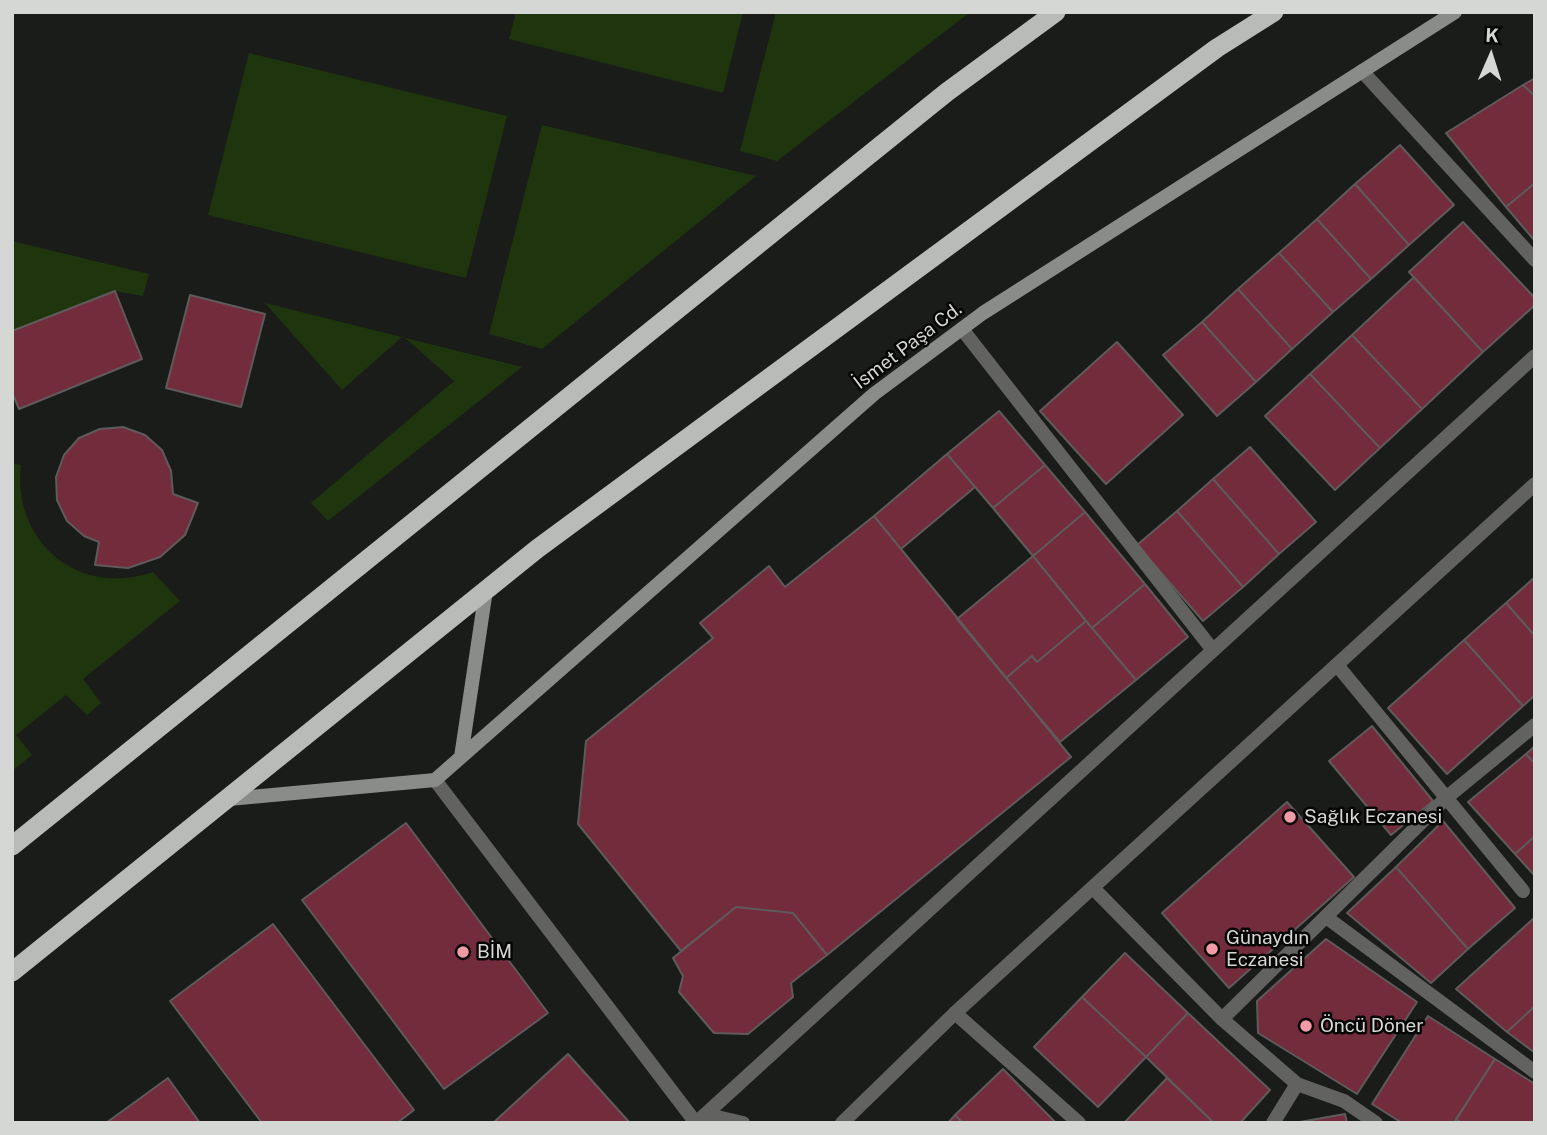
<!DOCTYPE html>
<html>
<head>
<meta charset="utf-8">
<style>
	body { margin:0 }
	#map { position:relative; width:1547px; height:1135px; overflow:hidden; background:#1a1c19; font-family:"Public Sans",sans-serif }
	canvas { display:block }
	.frame { position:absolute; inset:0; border:14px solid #d5d7d5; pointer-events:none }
	.north { position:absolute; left:1456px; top:21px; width:70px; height:70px; -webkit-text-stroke:5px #060605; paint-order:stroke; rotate:3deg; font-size:19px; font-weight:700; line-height:28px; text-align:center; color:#d5d7d5 }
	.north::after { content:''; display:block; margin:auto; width:24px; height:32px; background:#d5d7d5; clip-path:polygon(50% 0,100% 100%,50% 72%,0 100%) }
</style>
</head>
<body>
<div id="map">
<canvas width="1547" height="1135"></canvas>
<div class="frame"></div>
<div class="north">K</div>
</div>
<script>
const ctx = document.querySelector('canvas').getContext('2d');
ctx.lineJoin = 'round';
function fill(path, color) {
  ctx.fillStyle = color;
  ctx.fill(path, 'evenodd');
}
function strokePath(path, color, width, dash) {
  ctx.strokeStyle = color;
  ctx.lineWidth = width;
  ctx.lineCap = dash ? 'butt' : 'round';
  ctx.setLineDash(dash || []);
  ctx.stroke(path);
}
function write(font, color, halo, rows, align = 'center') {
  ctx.font = font + ' "Public Sans",sans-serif';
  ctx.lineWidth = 5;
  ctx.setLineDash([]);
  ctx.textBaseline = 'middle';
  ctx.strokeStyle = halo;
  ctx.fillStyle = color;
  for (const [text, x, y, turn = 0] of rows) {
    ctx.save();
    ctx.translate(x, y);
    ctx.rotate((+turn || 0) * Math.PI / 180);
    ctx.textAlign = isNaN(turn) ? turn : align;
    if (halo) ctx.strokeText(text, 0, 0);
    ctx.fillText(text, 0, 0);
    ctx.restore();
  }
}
fill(new Path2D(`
	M516 12H743L723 93 509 39Z
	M776 12H965L969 13 777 161 740 151Z
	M249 53 507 116 466 278 208 215Z
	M542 125 756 176 542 349 489 334Z
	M12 241 149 274 143 296 115 291 12 331Z
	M265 303 522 367 328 521 311 503 454 381 403 336 342 390Z
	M12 463 21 465C12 542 79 598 153 572L180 601 83 679 101 703 87 715 66 695 16 735 32 755 12 771Z`), '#1f350d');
const building = new Path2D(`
	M1535 78V96L1523 85Z
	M1523 85 1535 96V183L1506 207 1446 133Z
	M1400 145 1454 205 1409 245 1355 184Z
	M1535 183V241L1506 207Z
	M1355 184 1409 245 1371 279 1317 219Z
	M1317 219 1371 279 1333 312 1279 253Z
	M1463 222 1535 298V305L1483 352 1409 272Z
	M1279 253 1333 312 1292 349 1238 289Z
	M1414 277 1483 352 1422 409 1352 335Z
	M1238 289 1292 349 1256 382 1202 322Z
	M115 291 142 359 19 409 12 392V331Z
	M190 295 265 314 241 407 166 388Z
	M1202 322 1256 382 1217 416 1163 355Z
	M1352 335 1422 409 1380 448 1310 374Z
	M1117 342 1183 415 1106 484 1040 411Z
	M1310 374 1380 448 1335 490 1265 416Z
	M999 411 1045 465 993 508 947 454Z
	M123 427 145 435 162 450 171 471 173 494 198 503 185 535 160 557 128 568 95 565 99 542 84 536 67 521 57 500 56 477 64 455 79 438 100 429Z
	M1250 447 1316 522 1279 554 1213 479Z
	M947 454 975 487 901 549 874 516Z
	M1045 465 1085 512 1033 556 993 508Z
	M1213 479 1279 554 1243 587 1177 511Z
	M1177 511 1243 587 1203 621 1137 545Z
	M1085 512 1145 584 1092 628 1033 556Z
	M874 516 1071 757 827 955 793 913 736 907 681 951 578 824 586 741 713 638 700 623 769 566 785 587Z
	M1033 556 1086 621 1037 662 1032 656 1006 678 957 619Z
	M1535 577V636L1506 603Z
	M1145 584 1188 637 1136 680 1092 628Z
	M1506 603 1535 636V695L1523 706 1464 640Z
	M1086 621 1136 680 1060 742 1006 678 1032 656 1037 662Z
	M1464 640 1523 706 1447 774 1388 708Z
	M1372 726 1433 801 1391 835 1329 761Z
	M1535 746V764L1526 754Z
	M1526 754 1535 764V836L1515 854 1468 802Z
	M1287 802 1354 877 1229 988 1162 913Z
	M1443 821 1515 908 1468 949 1396 867Z
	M406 823 548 1013 444 1089 302 900Z
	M1535 836V876L1515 854Z
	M1396 867 1468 949 1431 983 1347 913Z
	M736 907 793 913 827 955 791 983 793 997 748 1034 714 1033 679 992 683 976 673 958Z
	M1534 918 1535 1006 1507 1032 1456 989Z
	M273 924 414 1110 397 1123H262L170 1001Z
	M1326 939 1417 1002 1357 1094 1258 1033 1257 1001Z
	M1125 953 1188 1013 1146 1057 1082 997Z
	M1082 997 1146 1057 1098 1107 1034 1047Z
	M1535 1006V1053L1507 1032Z
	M1188 1013 1270 1090 1240 1123H1214L1146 1057Z
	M1428 1016 1495 1059 1454 1123H1402L1372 1104Z
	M568 1054 630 1123H493Z
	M1495 1059 1535 1084V1123H1462L1456 1119Z
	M1003 1069 1056 1123H963L955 1115Z
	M168 1078 200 1123H106Z
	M1167 1078 1214 1123H1124Z
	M1345 1114 1347 1123H1294Z
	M955 1115 963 1123H948Z`);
fill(building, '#732c3c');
strokePath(building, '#5f5a5b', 2);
strokePath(new Path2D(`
	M1362 71 1535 260
	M962 329 1212 649
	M1337 665 1523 891
	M1093 888 1222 1019 1297 1084 1273 1123
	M1326 917 1535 1072
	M955 1013 1079 1123
	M1222 1019 1446 798 1535 725
	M1297 1084 1344 1101 1376 1123`), '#626361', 14);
strokePath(new Path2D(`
	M435 780 696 1123
	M697 1122 717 1117 743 1123
	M696 1123 1535 356
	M842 1123 955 1013 1535 484`), '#626361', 14);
strokePath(new Path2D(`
	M461 757 486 590
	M229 799 435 780 874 394 983 313 1455 12`), '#8a8c89', 14);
strokePath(new Path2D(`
	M12 846 947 92 1056 12
	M12 972 537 549 1217 48 1274 12`), '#b8bbb7', 19);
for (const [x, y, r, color] of [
	[1290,817,7,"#f39aa8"],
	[1212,949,7,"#f39aa8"],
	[463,952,7,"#f39aa8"],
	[1306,1026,7,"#f39aa8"]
]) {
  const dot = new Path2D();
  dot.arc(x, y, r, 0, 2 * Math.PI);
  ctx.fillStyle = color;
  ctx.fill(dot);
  strokePath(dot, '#060605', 2.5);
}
write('19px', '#d5d7d5', '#060605', [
	["İsmet Paşa Cd.",908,346,-37]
]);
write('19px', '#d5d7d5', '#060605', [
	["Sağlık Eczanesi",1304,817],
	["Günaydın",1226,938],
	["Eczanesi",1226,960],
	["BİM",477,952],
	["Öncü Döner",1320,1026]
], 'left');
</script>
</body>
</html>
